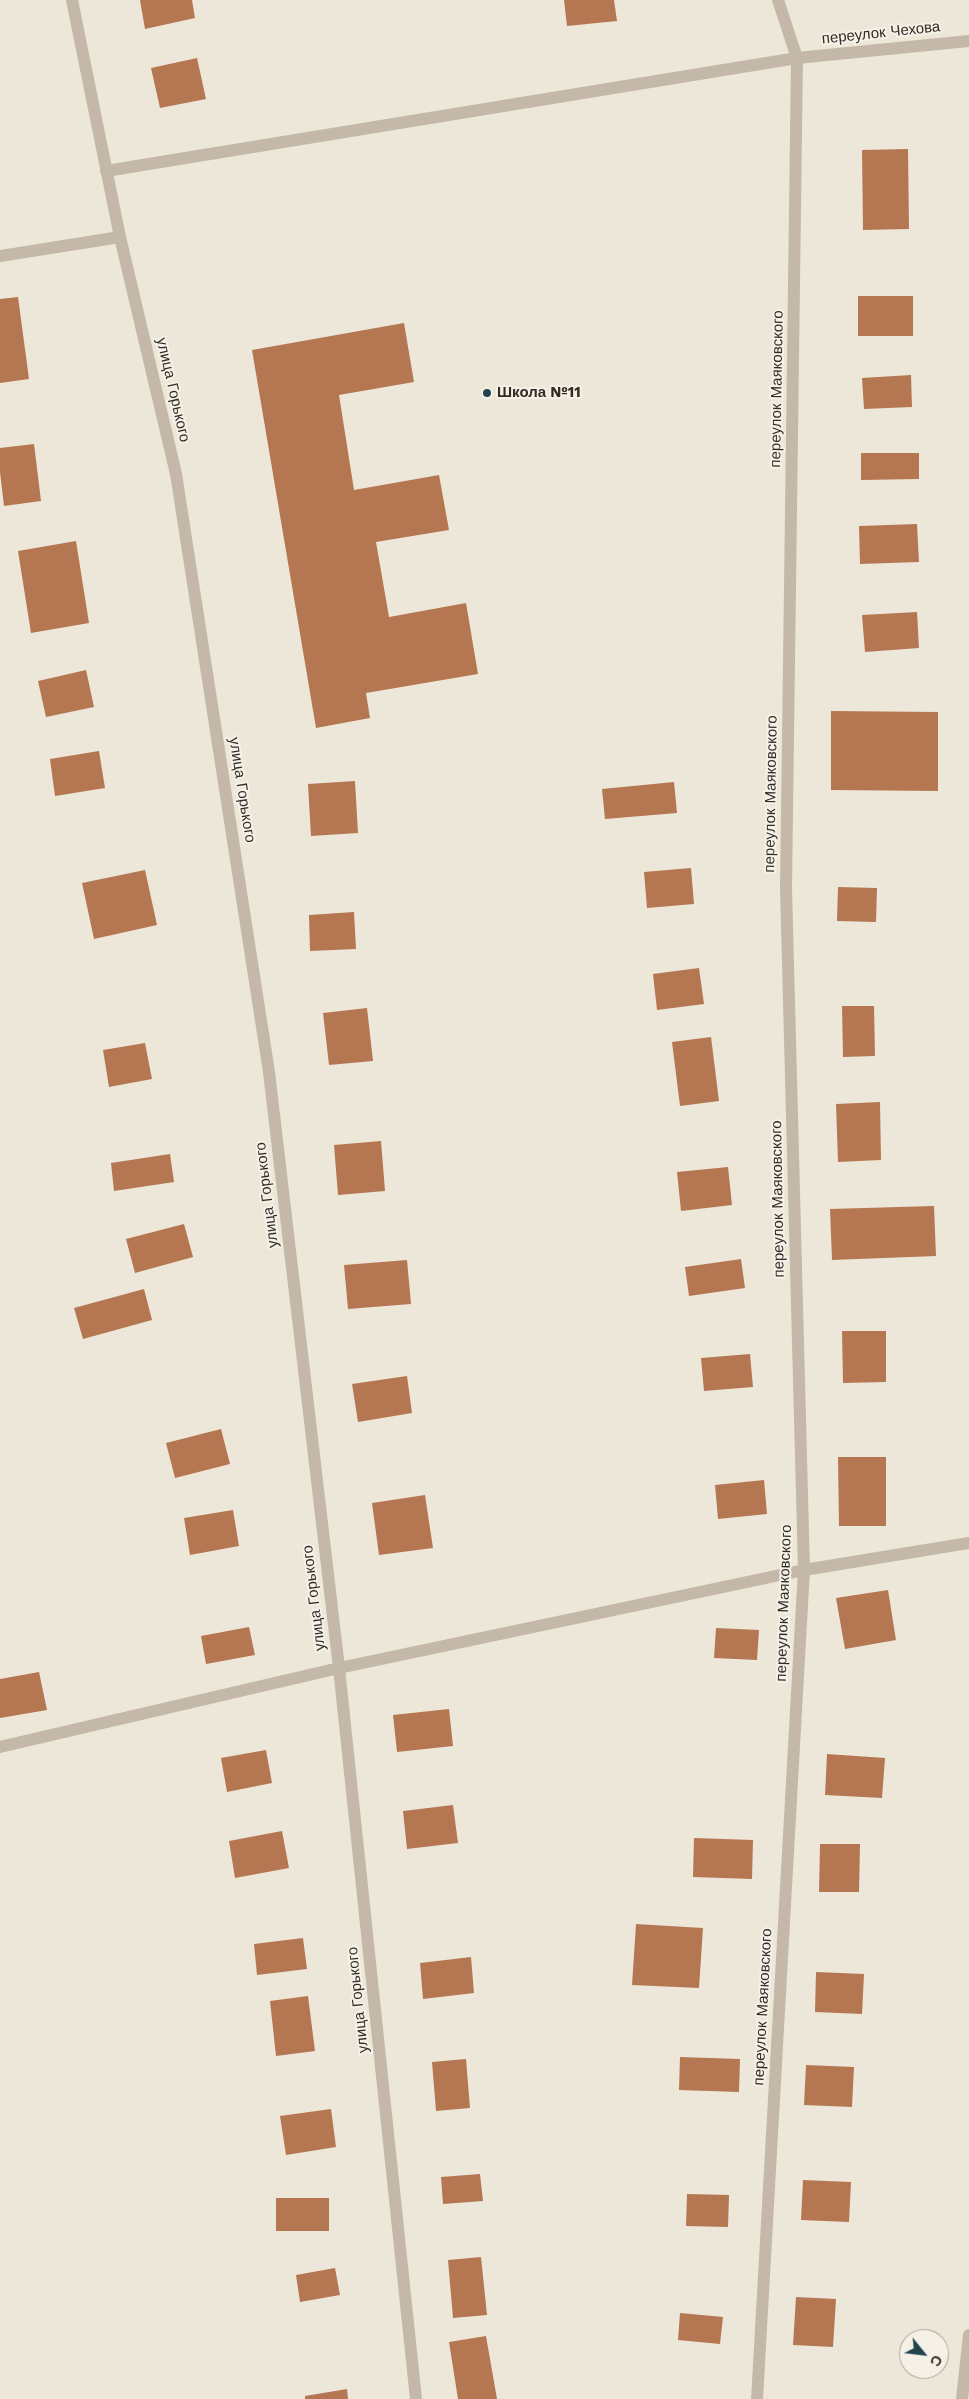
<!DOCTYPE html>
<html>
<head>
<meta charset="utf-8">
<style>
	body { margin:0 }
	#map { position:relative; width:969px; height:2399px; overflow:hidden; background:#ede7da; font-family:"Work Sans",sans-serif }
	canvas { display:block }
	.north { position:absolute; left:899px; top:2329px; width:50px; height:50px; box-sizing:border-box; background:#f6f1e6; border:1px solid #a8a29a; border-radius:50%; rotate:119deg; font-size:14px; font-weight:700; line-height:20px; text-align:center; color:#322c27 }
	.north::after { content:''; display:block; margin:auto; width:18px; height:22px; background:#23444d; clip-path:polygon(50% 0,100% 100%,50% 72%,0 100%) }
</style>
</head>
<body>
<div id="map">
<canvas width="969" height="2399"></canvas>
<div class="north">С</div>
</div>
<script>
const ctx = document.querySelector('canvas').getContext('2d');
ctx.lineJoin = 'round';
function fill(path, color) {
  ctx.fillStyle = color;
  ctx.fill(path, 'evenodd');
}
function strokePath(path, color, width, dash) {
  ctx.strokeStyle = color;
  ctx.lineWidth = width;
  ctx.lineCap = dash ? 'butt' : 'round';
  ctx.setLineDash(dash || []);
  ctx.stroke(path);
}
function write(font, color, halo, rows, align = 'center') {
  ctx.font = font + ' "Work Sans",sans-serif';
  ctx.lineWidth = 4;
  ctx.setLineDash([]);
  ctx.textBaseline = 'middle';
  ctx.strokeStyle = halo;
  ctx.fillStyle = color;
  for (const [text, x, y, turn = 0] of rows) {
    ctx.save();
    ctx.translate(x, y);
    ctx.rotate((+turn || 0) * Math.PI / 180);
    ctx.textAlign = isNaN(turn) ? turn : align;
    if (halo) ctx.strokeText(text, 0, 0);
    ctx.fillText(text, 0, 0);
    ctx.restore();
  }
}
fill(new Path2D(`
	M140 0H192L195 18 145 29Z
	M564 0H614L617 21 567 26Z
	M197 58 206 99 160 108 151 68Z
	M908 149 909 229 863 230 862 150Z
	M858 296H913V336H858Z
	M18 297 29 379 0 383V299Z
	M404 323 414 382 339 395 354 490 439 475 449 530 376 542 389 617 466 603 478 674 366 693 370 718 316 728 252 350Z
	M911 375 912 407 864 409 862 378Z
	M34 444 41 501 4 506 0 472V448Z
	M861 453H919V479L861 480Z
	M917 524 919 562 860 564 859 526Z
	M76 541 89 623 31 633 18 551Z
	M917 612 919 648 865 652 862 615Z
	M86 670 94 707 46 717 38 681Z
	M831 711 938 712V791L831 790Z
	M99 751 105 788 55 796 50 759Z
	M355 781 358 833 311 836 308 784Z
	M674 782 677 813 605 819 602 789Z
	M691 868 694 904 647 908 644 872Z
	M145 870 157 925 94 939 82 883Z
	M838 887 877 888 876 922 837 921Z
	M354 912 356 949 310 951 309 915Z
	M699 968 704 1004 657 1010 653 974Z
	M842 1006H874L875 1056 843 1057Z
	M367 1008 373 1061 329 1065 323 1013Z
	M711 1037 719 1101 680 1106 672 1042Z
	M145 1043 152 1079 109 1087 103 1050Z
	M880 1102 881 1160 838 1162 836 1104Z
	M381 1141 385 1191 338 1195 334 1145Z
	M170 1154 174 1182 114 1191 111 1163Z
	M728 1167 732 1205 681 1211 677 1172Z
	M934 1206 936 1256 832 1260 830 1209Z
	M184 1224 193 1257 135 1273 126 1239Z
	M741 1259 745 1288 689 1296 685 1267Z
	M407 1260 411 1304 348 1309 344 1265Z
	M144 1289 152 1320 83 1339 74 1308Z
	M842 1331H886V1382L843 1383Z
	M750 1354 753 1387 704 1391 701 1358Z
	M407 1376 412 1413 358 1422 352 1384Z
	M221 1429 230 1464 175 1478 166 1443Z
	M838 1457H886V1526H839Z
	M764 1480 767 1514 718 1519 715 1485Z
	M425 1495 433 1548 379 1555 372 1503Z
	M233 1510 239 1546 190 1555 184 1518Z
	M888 1590 896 1640 845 1649 836 1598Z
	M249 1627 255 1655 206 1664 201 1636Z
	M716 1628 759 1630 757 1660 714 1658Z
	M39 1672 47 1710 0 1718V1679Z
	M449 1709 453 1746 397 1752 393 1715Z
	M266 1750 272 1783 227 1792 221 1758Z
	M827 1754 885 1758 882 1798 825 1795Z
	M453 1805 458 1843 407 1849 403 1811Z
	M282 1831 289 1868 235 1878 229 1841Z
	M694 1838 753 1840 752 1879 693 1877Z
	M820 1844H860L859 1892H819Z
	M636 1924 703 1928 699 1988 632 1985Z
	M303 1938 307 1969 257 1975 254 1944Z
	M471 1957 474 1993 423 1999 420 1963Z
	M816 1972 864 1974 862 2014 815 2012Z
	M308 1996 315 2051 276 2056 270 2001Z
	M680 2057 740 2059 739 2092 679 2090Z
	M466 2059 470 2108 436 2111 432 2062Z
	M806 2065 854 2067 852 2107 804 2105Z
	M331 2109 336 2147 286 2155 280 2116Z
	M480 2174 483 2201 443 2204 441 2177Z
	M803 2180 851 2182 849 2222 801 2220Z
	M687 2194 729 2195 728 2227 686 2226Z
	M276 2198H329V2231H276Z
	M481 2257 487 2315 453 2318 448 2260Z
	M335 2268 340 2295 300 2302 296 2275Z
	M796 2297 836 2299 833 2347 793 2345Z
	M680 2313 723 2317 720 2344 678 2340Z
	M486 2336 497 2399H458L449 2342Z
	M347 2389 348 2399H305V2396Z`), '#b57751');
strokePath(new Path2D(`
	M72 0 120 237 176 474 269 1072 339 1668 416 2399
	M106 171 797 58 969 41
	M0 256 120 237
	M0 1747 339 1668 804 1570 969 1543
	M757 2399 804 1570 786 888 797 58 778 0
	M962 2399 969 2335`), '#c4b9a8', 12);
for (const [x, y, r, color] of [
	[487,393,5,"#23444d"]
]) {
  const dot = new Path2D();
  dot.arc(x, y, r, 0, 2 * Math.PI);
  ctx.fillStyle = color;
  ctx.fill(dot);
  strokePath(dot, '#f6f1e6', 2);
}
write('15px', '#322c27', '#f6f1e6', [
	["переулок Чехова",881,33,-6],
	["переулок Маяковского",777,389,-89],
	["улица Горького",173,390,77],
	["улица Горького",242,790,81],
	["переулок Маяковского",771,794,-89],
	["улица Горького",267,1195,-97],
	["переулок Маяковского",778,1199,-91],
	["улица Горького",314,1598,-97],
	["переулок Маяковского",784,1603,-88],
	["улица Горького",358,2000,-96],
	["переулок Маяковского",763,2007,-87]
]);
write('bold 15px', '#322c27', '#f6f1e6', [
	["Школа №11",497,393]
], 'left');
</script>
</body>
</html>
